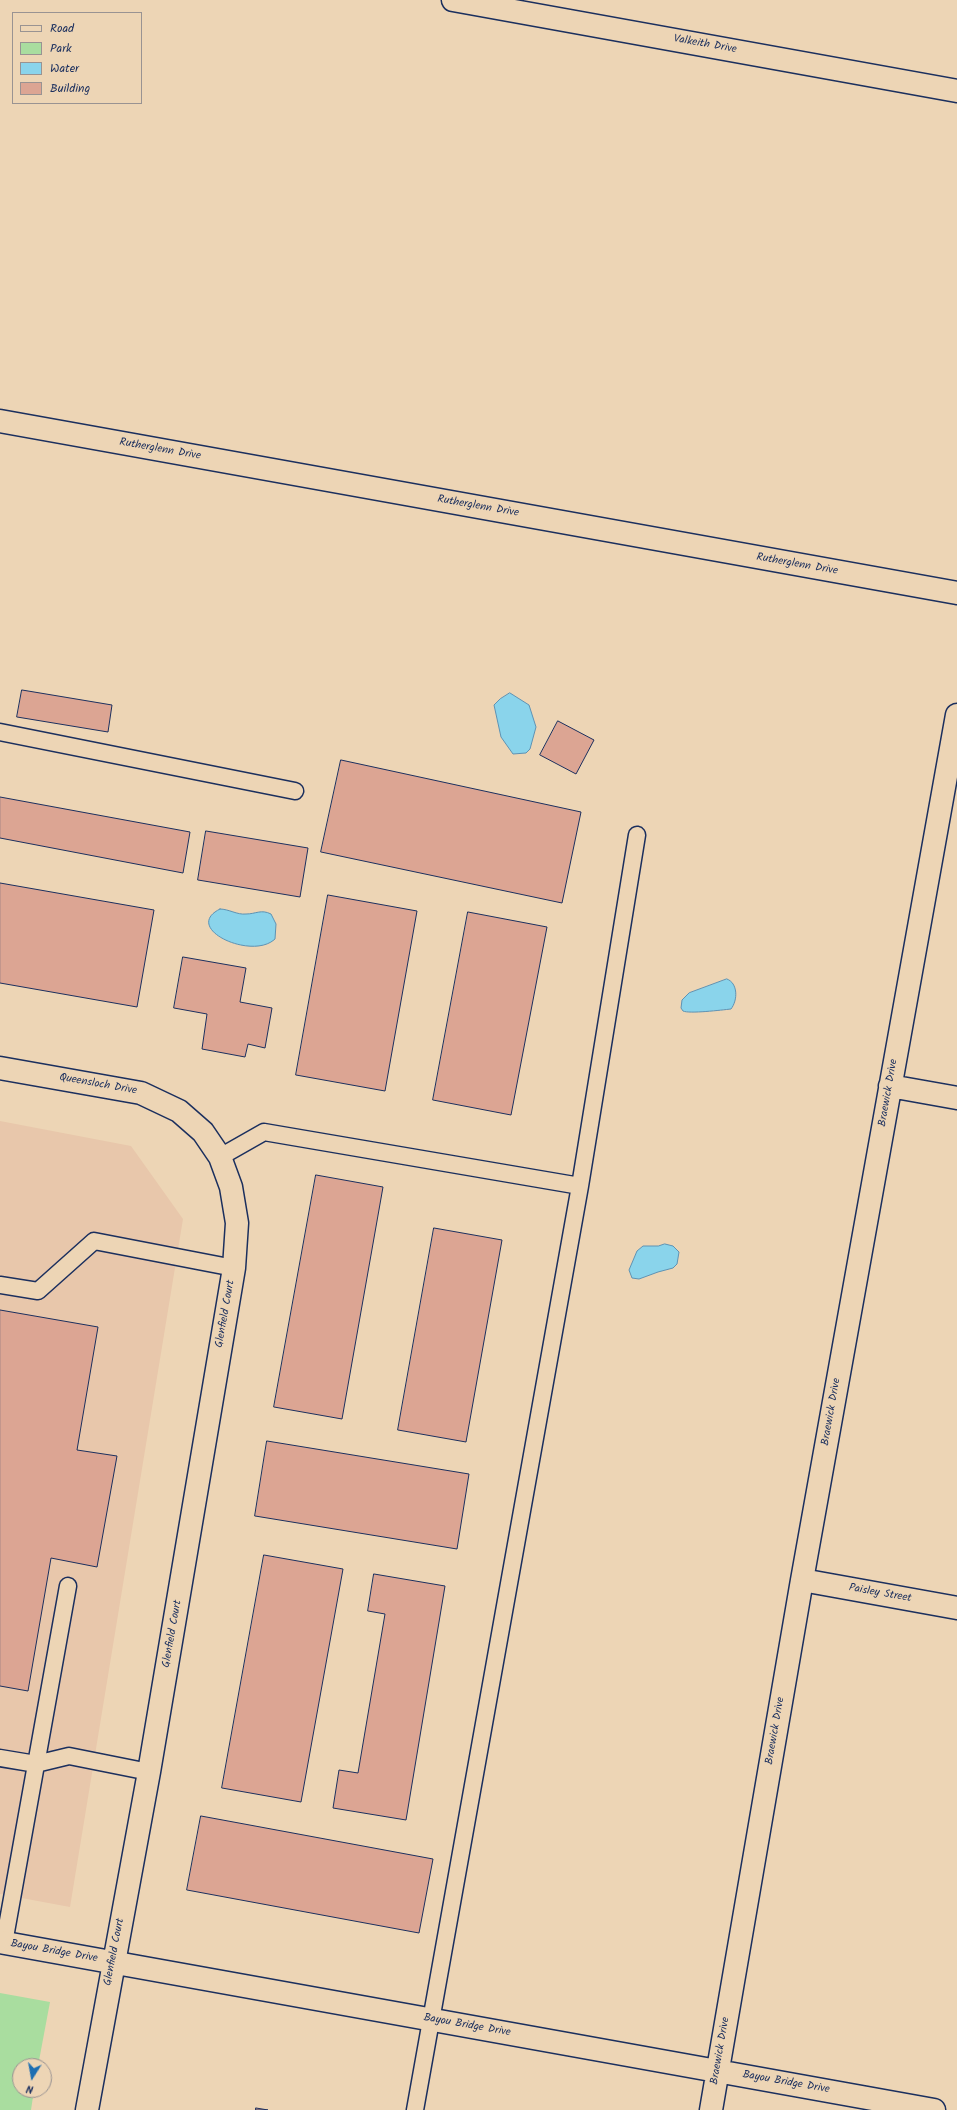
<!DOCTYPE html>
<html>
<head>
<meta charset="utf-8">
<style>
	body { margin:0 }
	#map { position:relative; width:957px; height:2110px; overflow:hidden; background:#edd5b5; font-family:Kalam,sans-serif }
	canvas { display:block }
	.legend { position:absolute; left:12px; top:12px; width:130px; height:92px; box-sizing:border-box; background:#edd5b5; border:1px solid #999392; margin:0; padding:5px 7px; list-style:none; font-size:12px; color:#1b2f5e }
	.legend li { display:flex; align-items:center; gap:8px; height:20px }
	.legend b { width:20px; border:1px solid #999392 }
	.north { position:absolute; left:12px; top:2058px; width:40px; height:40px; box-sizing:border-box; background:#edd5b5; border:1px solid #999392; border-radius:50%; rotate:191deg; font-size:11px; font-weight:700; line-height:16px; text-align:center; color:#1b2f5e }
	.north::after { content:''; display:block; margin:auto; width:14px; height:18px; background:#1f6fb2; clip-path:polygon(50% 0,100% 100%,50% 72%,0 100%) }
</style>
</head>
<body>
<div id="map">
<canvas width="957" height="2110"></canvas>
<ul class="legend">
<li><b style="height:5px;background:#edd5b5"></b>Road</li>
<li><b style="height:11px;background:#a9dd9f"></b>Park</li>
<li><b style="height:11px;background:#8ad4eb"></b>Water</li>
<li><b style="height:11px;background:#dca593"></b>Building</li>
</ul>
<div class="north">N</div>
</div>
<script>
const ctx = document.querySelector('canvas').getContext('2d');
ctx.lineJoin = 'round';
function fill(path, color) {
  ctx.fillStyle = color;
  ctx.fill(path, 'evenodd');
}
function strokePath(path, color, width, dash) {
  ctx.strokeStyle = color;
  ctx.lineWidth = width;
  ctx.lineCap = dash ? 'butt' : 'round';
  ctx.setLineDash(dash || []);
  ctx.stroke(path);
}
function write(font, color, halo, rows, align = 'center') {
  ctx.font = font + ' Kalam,sans-serif';
  ctx.lineWidth = 4;
  ctx.setLineDash([]);
  ctx.textBaseline = 'middle';
  ctx.strokeStyle = halo;
  ctx.fillStyle = color;
  for (const [text, x, y, turn = 0] of rows) {
    ctx.save();
    ctx.translate(x, y);
    ctx.rotate((+turn || 0) * Math.PI / 180);
    ctx.textAlign = isNaN(turn) ? turn : align;
    if (halo) ctx.strokeText(text, 0, 0);
    ctx.fillText(text, 0, 0);
    ctx.restore();
  }
}
fill(new Path2D(`
	M0 1121 131 1146 183 1219 70 1907 0 1894Z`), '#e8c7ab');
fill(new Path2D(`
	M0 1993 50 2002 38 2066H20V2090H34L31 2110H0Z`), '#a9dd9f');
const water = new Path2D(`
	M510 693 529 705 536 727 530 749 526 753 513 754 501 737 494 705 500 699Z
	M220 909C229 909 237 915 246 914 256 914 261 909 271 914L276 924 275 939C252 961 181 928 220 909Z
	M727 979C738 983 738 1000 731 1009 722 1010 689 1014 683 1011L681 1008 682 1000 689 993Z
	M665 1244 673 1246 679 1252 677 1264 673 1268 658 1272 639 1279 632 1278 629 1270 637 1251 643 1246H658Z`);
fill(water, '#8ad4eb');
strokePath(water, '#5e92b3', 1);
const building = new Path2D(`
	M22 690 112 705 108 732 17 717Z
	M558 721 594 740 576 774 540 755Z
	M341 760 581 812 562 903 321 852Z
	M0 797 190 832 183 873 0 838Z
	M206 831 308 848 300 897 198 880Z
	M0 883 154 910 137 1007 0 983Z
	M328 895 417 911 385 1091 296 1075Z
	M468 912 547 927 511 1115 433 1100Z
	M183 957 246 968 240 1002 272 1008 265 1048 248 1044 245 1057 202 1049 207 1014 174 1008Z
	M316 1175 383 1187 342 1419 274 1407Z
	M434 1228 502 1240 466 1442 398 1430Z
	M0 1310 98 1327 77 1450 117 1456 97 1567 51 1558 28 1691 0 1686Z
	M267 1441 469 1474 457 1549 255 1516Z
	M264 1555 343 1569 301 1802 222 1788Z
	M374 1574 445 1586 406 1820 333 1808 339 1770 358 1773 385 1614 368 1611Z
	M201 1816 433 1859 419 1933 187 1890Z
	M256 2108 268 2110H256Z`);
fill(building, '#dca593');
strokePath(building, '#1b2f5e', 1);
const service = new Path2D(`
	M0 732 295 791
	M220 1157 264 1132 580 1186
	M0 1285 38 1291 94 1241 234 1268
	M0 1758 36 1764 69 1756 149 1772
	M4 1943 68 1586
	M415 2110 580 1186 637 835`);
const minor = new Path2D(`
	M453 0 957 91
	M0 421 957 593
	M0 1068 141 1093 179 1111 203 1132 220 1157 231 1187 237 1223 234 1268 149 1772 87 2110
	M890 1086 957 1098
	M802 1580 957 1608
	M0 1942 934 2110
	M711 2110 802 1580 957 715`);
strokePath(service, '#1b2f5e', 19);
strokePath(minor, '#1b2f5e', 25);
strokePath(service, '#edd5b5', 16);
strokePath(minor, '#edd5b5', 22);
write('11px', '#1b2f5e', '#edd5b5', [
	["Valkeith Drive",705,45,10],
	["Rutherglenn Drive",160,450,10],
	["Rutherglenn Drive",478,507,10],
	["Rutherglenn Drive",797,565,10],
	["Queensloch Drive",98,1085,10],
	["Braewick Drive",889,1093,-80],
	["Glenfield Court",226,1314,-80],
	["Braewick Drive",832,1412,-80],
	["Paisley Street",880,1594,10],
	["Glenfield Court",173,1634,-80],
	["Braewick Drive",776,1731,-80],
	["Bayou Bridge Drive",54,1952,10],
	["Glenfield Court",115,1952,-79],
	["Bayou Bridge Drive",467,2026,10],
	["Braewick Drive",721,2051,-80],
	["Bayou Bridge Drive",786,2083,10]
]);
</script>
</body>
</html>
